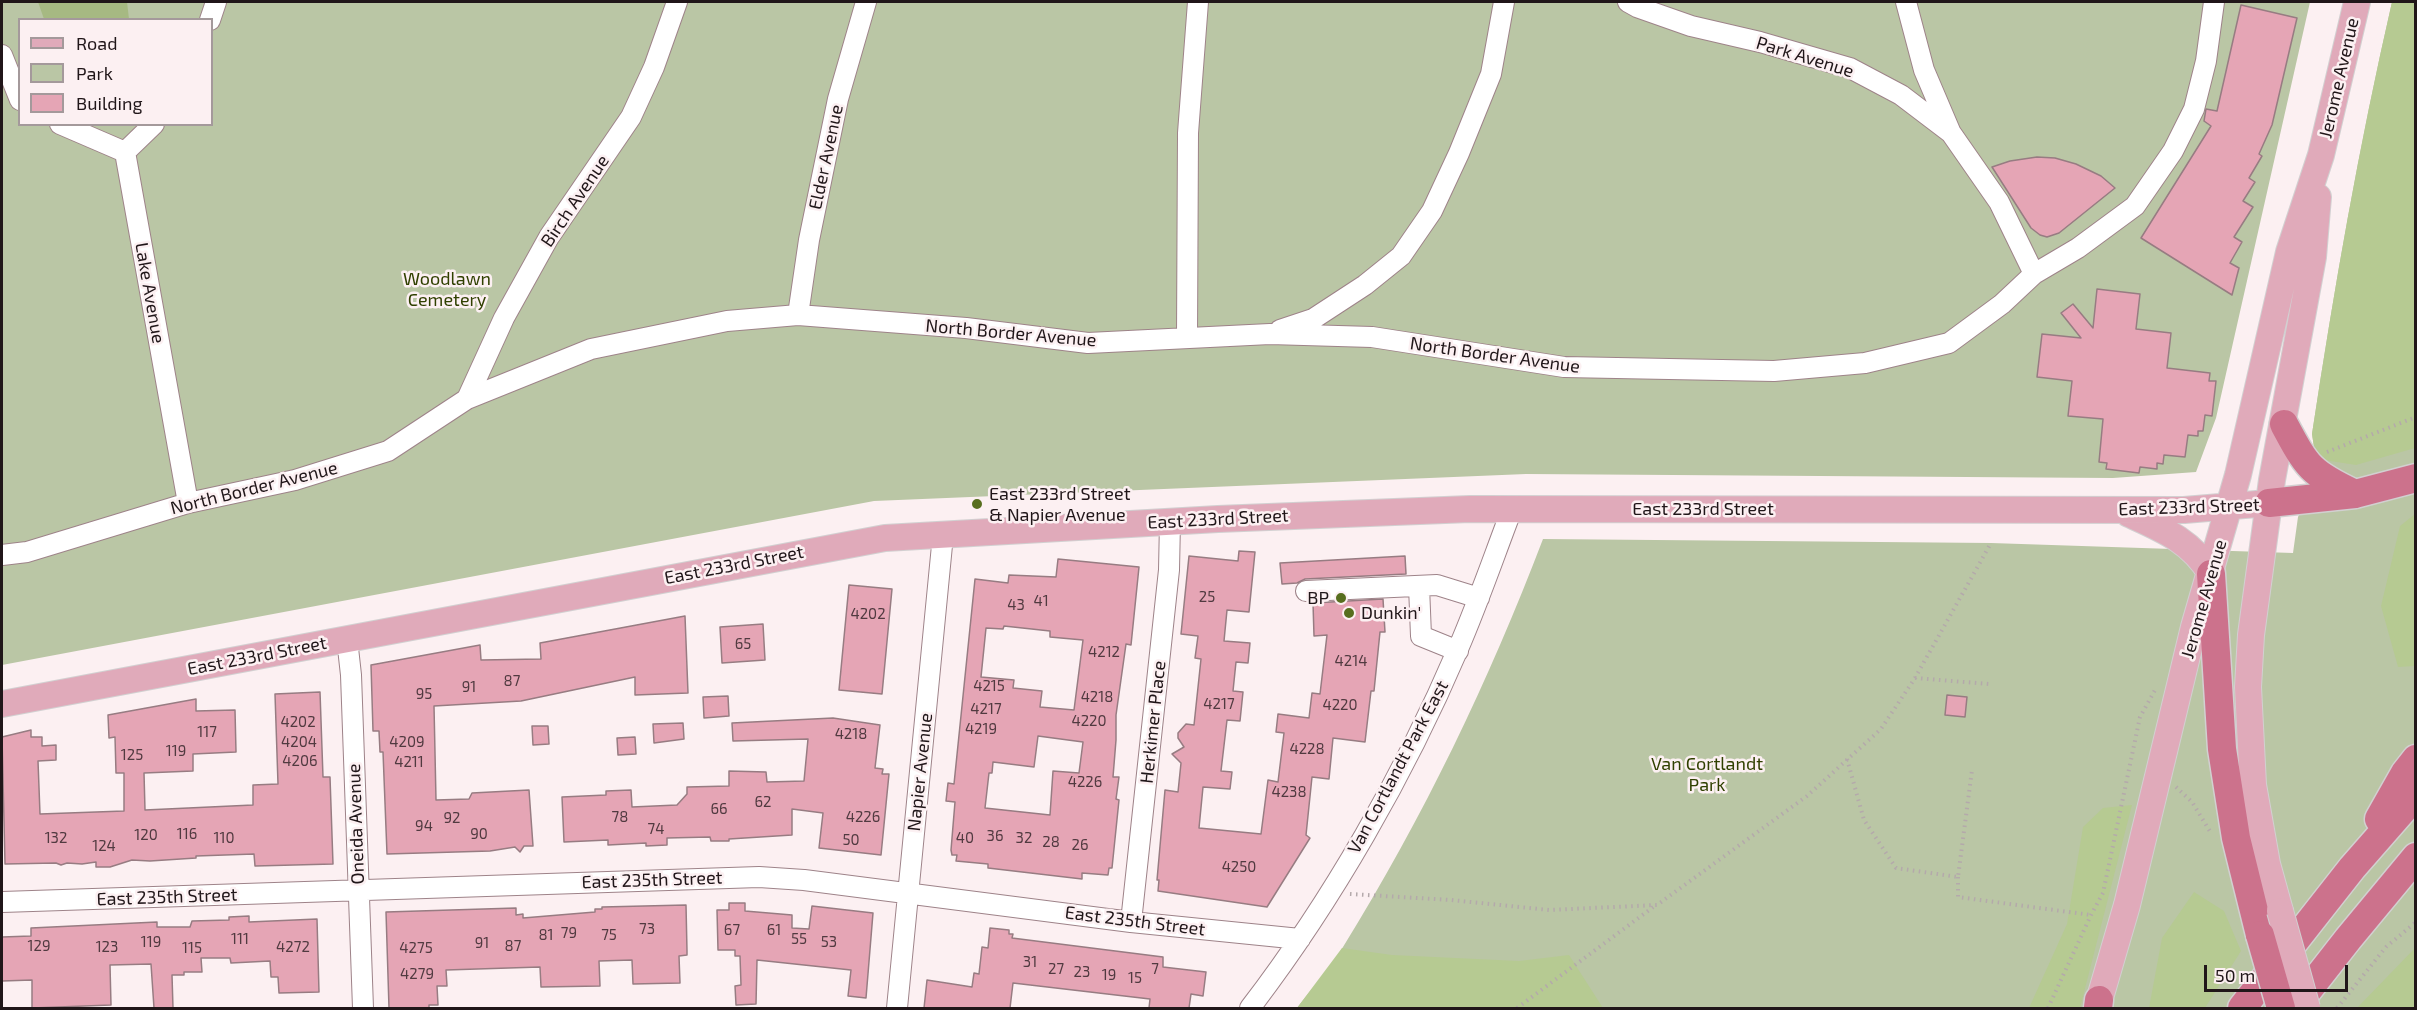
<!DOCTYPE html>
<html>
<head>
<meta charset="utf-8">
<style>
	body { margin:0 }
	#map { position:relative; width:2417px; height:1010px; overflow:hidden; background:#fcf0f2; font-family:"Exo 2",sans-serif }
	canvas { display:block }
	.frame { position:absolute; inset:0; border:3px solid #201619; pointer-events:none }
	.legend { position:absolute; left:18px; top:18px; width:195px; height:108px; box-sizing:border-box; background:#fcf0f2; border:2px solid #a4999b; margin:0; padding:8px 10px; list-style:none; font-size:18px; color:#201619 }
	.legend li { display:flex; align-items:center; gap:12px; height:30px }
	.legend b { width:30px; border:2px solid #a4999b }
	.scale { position:absolute; left:2204px; top:965px; width:144px; height:27px; box-sizing:border-box; border:3px solid #201619; border-top:0; padding-left:8px; font-size:18px; line-height:21px; white-space:nowrap; color:#201619; -webkit-text-stroke:4px #fcf0f2; paint-order:stroke }
</style>
</head>
<body>
<div id="map">
<canvas width="2417" height="1010"></canvas>
<div class="frame"></div>
<ul class="legend">
<li><b style="height:8px;background:#e0aaba"></b>Road</li>
<li><b style="height:16px;background:#bac6a5"></b>Park</li>
<li><b style="height:16px;background:#e5a5b5"></b>Building</li>
</ul>
<div class="scale">50 m</div>
</div>
<script>
const ctx = document.querySelector('canvas').getContext('2d');
ctx.lineJoin = 'round';
function fill(path, color) {
  ctx.fillStyle = color;
  ctx.fill(path, 'evenodd');
}
function strokePath(path, color, width, dash) {
  ctx.strokeStyle = color;
  ctx.lineWidth = width;
  ctx.lineCap = dash ? 'butt' : 'round';
  ctx.setLineDash(dash || []);
  ctx.stroke(path);
}
function write(font, color, halo, rows, align = 'center') {
  ctx.font = font + ' "Exo 2",sans-serif';
  ctx.lineWidth = 5;
  ctx.setLineDash([]);
  ctx.textBaseline = 'middle';
  ctx.strokeStyle = halo;
  ctx.fillStyle = color;
  for (const [text, x, y, turn = 0] of rows) {
    ctx.save();
    ctx.translate(x, y);
    ctx.rotate((+turn || 0) * Math.PI / 180);
    ctx.textAlign = isNaN(turn) ? turn : align;
    if (halo) ctx.strokeText(text, 0, 0);
    ctx.fillText(text, 0, 0);
    ctx.restore();
  }
}
fill(new Path2D(`
	M2 2H2310L2216 418 2196 472 2113 478 1526 474 874 501 2 665ZM20 20H212V124H20Z
	M2392 2H2415V1008H1297C1312 988 1330 968 1343 947 1423 818 1489 681 1543 539L1991 543 2293 553 2298 517 2324 460 2314 447 2312 434C2334 289 2359 145 2392 2Z`), '#bac6a5');
fill(new Path2D(`
	M2392 2H2415V448L2356 465 2324 460 2314 447 2312 434C2334 289 2359 145 2392 2Z
	M2415 514V666L2398 667 2381 606 2400 526Z
	M2132 805 2080 1008H2029L2067 924 2083 827 2103 808Z
	M2194 892 2224 911 2241 951 2205 1008H2149L2162 938Z
	M1342 948 1392 955 1519 961 1569 955 1603 1008H1297Z
	M2415 948V1008H2357Z`), '#b6ca92');
fill(new Path2D(`
	M38 2H127L129 19H44Z`), '#a6b982');
const building = new Path2D(`
	M2241 5 2297 18 2272 125 2259 154 2262 156 2249 178 2255 182 2243 201 2253 207 2234 237 2242 242 2230 263 2239 268 2232 295 2141 238 2211 126 2204 121 2206 109 2217 111Z
	M2037 157 2055 158 2076 164 2101 176 2115 188 2059 233 2047 237 2040 235 2031 228 1992 167 2010 161Z
	M2097 289 2140 294 2136 329 2171 333 2167 368 2210 373 2209 381H2216L2212 416 2205 415 2203 431H2198V436L2188 435 2185 457 2164 455 2163 464 2157 463V469L2140 467 2139 473 2106 469 2107 463 2099 462 2103 419 2068 416 2072 381 2037 377 2042 334 2081 338 2061 313 2073 304 2093 328Z
	M1239 551 1255 552 1249 612 1227 610 1224 641 1250 643 1248 663 1236 662 1233 691 1243 692 1240 721 1227 720 1221 771 1232 772 1230 789 1203 787 1199 828 1261 834 1268 780 1278 782 1284 733 1276 732 1278 714 1309 718 1312 693 1320 694 1327 635 1314 636 1313 603 1383 599 1385 632H1380L1374 691H1371L1365 742 1333 738 1329 779 1312 777 1306 835 1310 838 1267 907 1158 891 1159 880H1157L1165 790 1178 792 1181 763 1172 754 1184 747 1178 738V733L1186 724 1194 725 1201 659 1195 658 1198 636 1181 634 1189 556 1238 561Z
	M1405 556 1406 574 1305 579 1297 583 1282 584 1280 563Z
	M1058 559 1139 567 1131 645 1126 644 1116 715V740L1113 777H1119L1116 799 1119 800 1112 868H1109L1108 875 1082 873V879L988 868V864L956 861 957 855H952L951 850 955 802 946 801 948 783 954 784 975 579 1008 583 1009 575 1056 577ZM1004 626 1050 631V637L1083 640 1074 710 1040 707 1042 691 1013 688 1014 680 981 677 986 628 1003 629ZM1038 736 1083 742 1079 773 1053 771 1050 815 985 808 989 773H992L993 762 1034 767Z
	M849 585 892 589 882 694 839 690Z
	M685 616 688 693 635 695V677L521 701 434 706 436 800 469 799 472 793 529 790 533 846H524L520 852 515 847 490 851 387 854 383 752H380L379 731H373L371 665 480 645 481 660 541 659 540 643Z
	M763 624 765 660 722 663 720 627Z
	M320 692 323 777H330L333 864 255 866 254 854 196 856V858L150 861 132 860 110 867H96V862L82 864 67 863 61 865 56 863 5 864 2 737 31 730V737H42V746L56 745V760L38 761 40 814 124 811V773H116L115 737 109 738 108 715 196 699V711L235 710 236 752 193 754V771L144 773 145 810 253 805V785L278 784 275 694Z
	M1947 695 1967 697 1965 717 1945 715Z
	M728 696 729 716 704 718 703 697Z
	M833 718 880 725 875 768 883 769 882 774H889L881 855 819 848 823 813 792 809V835L729 839V841H711L710 837 667 838V845L646 846V843L608 845V840L564 842 562 797 606 795V791L631 790 632 807 677 805 687 794V787L729 786V771L766 772 767 782 804 781 808 739 733 741 732 723Z
	M683 723 684 739 654 743 653 724Z
	M532 726H548L549 744 533 745Z
	M635 737 636 754 618 755 617 738Z
	M729 903H745V911L792 915V928L809 929 812 906 873 913 866 998 848 996 851 970 757 960 756 1004 736 1005 735 986 741 985 740 956H735V950H718L717 910H729Z
	M686 905 687 951V955L679 956 680 983 633 984 632 960 599 961 600 986 541 987 540 967 446 970 447 986H437L438 1005H429V1008H389L386 912 516 908V915L523 914V918L595 912V909H602V907Z
	M249 916V922L317 919 319 992 279 993 278 977H271L270 961 231 963 230 958H201L202 972H184V975H172L173 1008H154L151 964 110 965 111 1005 32 1008V980L2 981V937L31 936V928L157 922V927H190L192 921 229 920V917Z
	M990 928 1009 930V934H1013L1012 938 1163 957V967L1206 972 1203 996 1191 994 1189 1008H1149L1150 999 1013 983 1010 1008H924L927 980 972 987 974 973 979 974 982 947 988 948Z`);
fill(building, '#e5a5b5');
strokePath(building, '#977c82', 1.5);
const minor = new Path2D(`
	M1628 2 1637 7 1691 26 1760 42 1850 68 1901 95 1951 133 1999 202 2034 274
	M1906 2 1924 70 1950 131
	M210 20 216 2
	M2 55 20 100
	M60 124 125 152 188 503
	M125 152 154 124
	M798 315 809 240 838 99 866 2
	M1280 330 1313 319 1365 285 1401 256 1432 211 1459 153 1491 74 1504 2
	M1187 337 1188 133 1198 2
	M467 399 504 318 549 237 631 117 654 67 677 2
	M2 555 27 552 188 503 295 480 388 451 467 399 591 349 727 321 798 315 966 328 1088 343 1270 334 1372 337 1564 367 1774 371 1865 363 1949 343 2002 304 2034 274 2078 248 2135 206 2173 151 2194 109 2206 61 2214 2
	M1419 586 1421 636 1458 651
	M1306 591 1437 585 1479 598
	M347 639 351 675 363 1008
	M2 902 759 877 804 880 1131 922 1300 939
	M1131 922 1169 570 1170 522
	M897 1008 943 535
	M1250 1008C1332 901 1405 773 1458 649 1478 603 1494 556 1512 509`);
const major = new Path2D(`
	M2129 514C2162 529 2192 541 2211 574
	M2 704 885 538 1218 519 1470 509 2184 510 2269 503
	M2280 911 2267 864 2253 785 2248 687 2251 635 2272 480 2313 257 2318 197
	M2097 1008 2127 905 2194 627 2238 475 2289 252 2321 155 2357 2`);
const highway = new Path2D(`
	M2284 424C2307 467 2310 473 2355 494
	M2269 503 2355 494 2416 478
	M2211 574 2222 749 2236 838 2260 935
	M2379 819 2405 773 2416 759
	M2098 1008 2099 1000
	M2242 1008 2352 868 2416 795
	M2294 1008 2348 939 2416 857`);
strokePath(minor, '#9e8389', 22);
strokePath(major, '#d2d0d1', 28);
strokePath(highway, '#d2d0d1', 31);
strokePath(new Path2D(`
	M2327 452 2416 417
	M1915 678 1989 684
	M1847 759 1864 820 1896 868 1958 877 1972 770
	M2176 787 2192 802 2211 833
	M1958 877V897L2091 915
	M1350 894 1451 900 1549 910 1657 905 1807 796 1881 729 1915 678 1991 543
	M1517 1008 1656 905
	M2048 1008 2091 915 2103 893 2140 717 2155 690
	M2337 1008 2386 947 2416 922`), '#b4a9ab', 4, [1.5, 4.5]);
strokePath(minor, '#fff', 20);
strokePath(major, '#e0aaba', 26);
strokePath(highway, '#cc728c', 28);
const majorBridge = new Path2D(`
	M2280 911 2307 1008`);
const highwayBridge = new Path2D(`
	M2260 935 2281 1008`);
strokePath(majorBridge, '#d2d0d1', 28, []);
strokePath(highwayBridge, '#d2d0d1', 31, []);
strokePath(majorBridge, '#e0aaba', 26);
strokePath(highwayBridge, '#cc728c', 28);
for (const [x, y, r, color] of [
	[977,504,6,"#576e1e"],
	[1341,598,6,"#576e1e"],
	[1349,613,6,"#576e1e"]
]) {
  const dot = new Path2D();
  dot.arc(x, y, r, 0, 2 * Math.PI);
  ctx.fillStyle = color;
  ctx.fill(dot);
  strokePath(dot, '#fcf0f2', 2);
}
write('15px', '#513a40', null, [
	["25",1207,597],
	["41",1041,601],
	["43",1016,605],
	["4202",868,614],
	["65",743,644],
	["4212",1104,652],
	["4214",1351,661],
	["87",512,681],
	["4215",989,686],
	["91",469,687],
	["95",424,694],
	["4218",1097,697],
	["4217",1219,704],
	["4220",1340,705],
	["4217",986,709],
	["4220",1089,721],
	["4202",298,722],
	["4219",981,729],
	["117",207,732],
	["4218",851,734],
	["4204",299,742],
	["4209",407,742],
	["4228",1307,749],
	["119",176,751],
	["125",132,755],
	["4206",300,761],
	["4211",409,762],
	["4226",1085,782],
	["4238",1289,792],
	["62",763,802],
	["66",719,809],
	["78",620,817],
	["4226",863,817],
	["92",452,818],
	["94",424,826],
	["74",656,829],
	["116",187,834],
	["90",479,834],
	["120",146,835],
	["36",995,836],
	["132",56,838],
	["110",224,838],
	["40",965,838],
	["32",1024,838],
	["50",851,840],
	["28",1051,842],
	["26",1080,845],
	["124",104,846],
	["4250",1239,867],
	["73",647,929],
	["67",732,930],
	["61",774,930],
	["79",569,933],
	["81",546,935],
	["75",609,935],
	["111",240,939],
	["55",799,939],
	["119",151,942],
	["53",829,942],
	["91",482,943],
	["129",39,946],
	["87",513,946],
	["123",107,947],
	["4272",293,947],
	["115",192,948],
	["4275",416,948],
	["31",1030,962],
	["27",1056,969],
	["7",1155,969],
	["23",1082,972],
	["4279",417,974],
	["19",1109,975],
	["15",1135,978]
]);
write('18px', '#201619', '#fcf0f2', [
	["Park Avenue",1805,57,17],
	["Jerome Avenue",2339,78,-77],
	["Elder Avenue",826,157,-78],
	["Birch Avenue",575,201,-56],
	["Lake Avenue",150,293,80],
	["North Border Avenue",1011,333,5],
	["North Border Avenue",1495,355,8],
	["North Border Avenue",254,488,-14],
	["East 233rd Street",2189,507,-2],
	["East 233rd Street",1703,509],
	["East 233rd Street",1218,519,-3],
	["East 233rd Street",734,565,-11],
	["Jerome Avenue",2204,599,-74],
	["East 233rd Street",257,656,-11],
	["Herkimer Place",1153,722,-84],
	["Van Cortlandt Park East",1398,767,-62],
	["Napier Avenue",920,772,-84],
	["Oneida Avenue",356,824,-92],
	["East 235th Street",652,880,-2],
	["East 235th Street",167,897,-2],
	["East 235th Street",1135,921,7]
]);
write('18px', '#304000', '#fcf0f2', [
	["Woodlawn",447,279],
	["Cemetery",447,300],
	["Van Cortlandt",1707,764],
	["Park",1707,785]
]);
write('18px', '#201619', '#fcf0f2', [
	["East 233rd Street",989,494],
	["& Napier Avenue",989,515],
	["BP",1329,598,"right"],
	["Dunkin'",1361,613]
], 'left');
</script>
</body>
</html>
